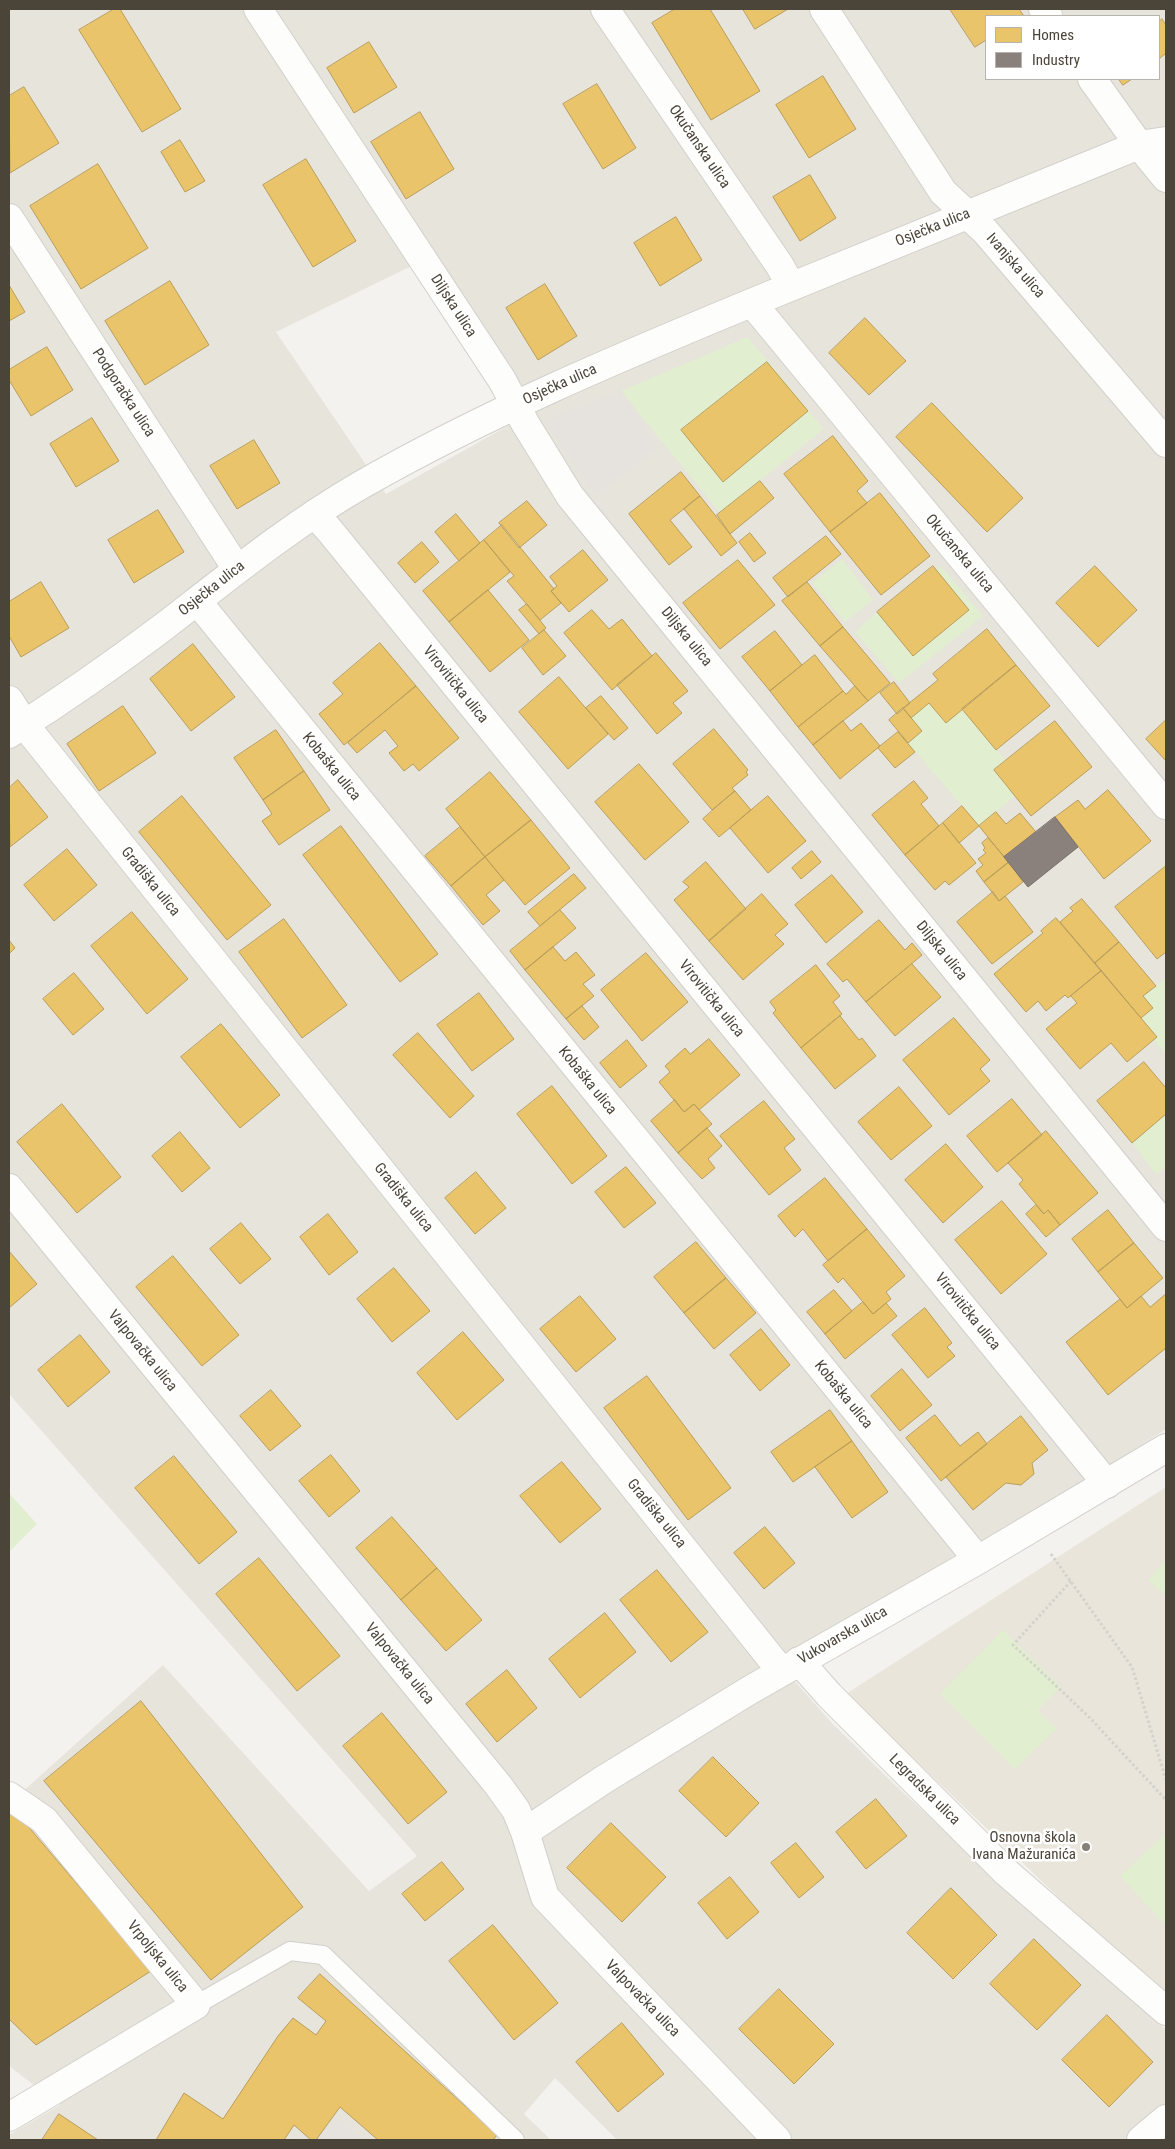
<!DOCTYPE html>
<html>
<head>
<meta charset="utf-8">
<style>
	body { margin:0 }
	#map { position:relative; width:1175px; height:2149px; overflow:hidden; background:#f4f2ee; font-family:"Roboto Condensed",sans-serif }
	canvas { display:block }
	.frame { position:absolute; inset:0; border:10px solid #4b4439; pointer-events:none }
	.legend { position:absolute; left:985px; top:15px; width:175px; height:65px; box-sizing:border-box; background:#fff; border:1px solid #b7b4b0; margin:0; padding:6px 9px; list-style:none; font-size:15px; color:#4b4439 }
	.legend li { display:flex; align-items:center; gap:10px; height:25px }
	.legend b { width:25px; border:1px solid #b7b4b0 }
</style>
</head>
<body>
<div id="map">
<canvas width="1175" height="2149"></canvas>
<div class="frame"></div>
<ul class="legend">
<li><b style="height:14px;background:#e9c46a"></b>Homes</li>
<li><b style="height:14px;background:#8a817c"></b>Industry</li>
</ul>
</div>
<script>
const ctx = document.querySelector('canvas').getContext('2d');
ctx.lineJoin = 'round';
function fill(path, color) {
  ctx.fillStyle = color;
  ctx.fill(path, 'evenodd');
}
function strokePath(path, color, width, dash) {
  ctx.strokeStyle = color;
  ctx.lineWidth = width;
  ctx.lineCap = dash ? 'butt' : 'round';
  ctx.setLineDash(dash || []);
  ctx.stroke(path);
}
function write(font, color, halo, rows, align = 'center') {
  ctx.font = font + ' "Roboto Condensed",sans-serif';
  ctx.lineWidth = 5;
  ctx.setLineDash([]);
  ctx.textBaseline = 'middle';
  ctx.strokeStyle = halo;
  ctx.fillStyle = color;
  for (const [text, x, y, turn = 0] of rows) {
    ctx.save();
    ctx.translate(x, y);
    ctx.rotate((+turn || 0) * Math.PI / 180);
    ctx.textAlign = isNaN(turn) ? turn : align;
    if (halo) ctx.strokeText(text, 0, 0);
    ctx.fillText(text, 0, 0);
    ctx.restore();
  }
}
fill(new Path2D(`
	M9 9H1166V1429L1084 1482 943 1563 778 1662 830 1721 896 1786 1018 1898 1166 2030V2140H617L555 2078 524 2114 551 2140H9V2135L60 2105 9 2066V1804L163 1665 369 1891 417 1856 9 1394ZM986 16H1159V79H986ZM434 255 538 409 386 494 276 332Z`), '#e7e4dc');
fill(new Path2D(`
	M1166 1487V2000L846 1694Z`), '#eae5da');
fill(new Path2D(`
	M748 337 824 429 720 513 621 391Z
	M842 559 873 600 845 622 812 583Z
	M941 566 983 616 899 683 855 632 877 612 913 656 969 610 936 570Z
	M929 703 946 723 962 709 1006 761 994 770 1015 796 979 826 908 743 922 731 911 718Z
	M1166 978V1055L1153 1039 1156 1036 1141 1018 1152 1008 1143 996Z
	M1166 1114V1166L1157 1175 1132 1143Z
	M9 1493 37 1524 9 1552Z
	M1166 1559V1596L1148 1580Z
	M1003 1630 1061 1687 1038 1710 1056 1729 1015 1769 940 1694Z
	M1166 1833V1926L1120 1876Z`), '#e1eecf');
fill(new Path2D(`
	M621 391 657 449 596 494 547 426 544 420Z
	M325 2107 362 2140H297Z`), '#e6e3df');
const homes = new Path2D(`
	M114 9H120L181 109 142 132 79 30Z
	M675 9H710L760 91 711 120 652 23Z
	M743 9H788L755 29Z
	M950 9H1019L1024 16H986V40L975 47Z
	M1162 19 1166 25V53L1159 59V22Z
	M369 42 397 87 354 113 327 68Z
	M823 76 856 129 809 158 776 105Z
	M1119 79H1132L1123 85Z
	M597 84 636 148 603 169 563 104Z
	M24 87 59 143 10 173 9 96Z
	M420 112 454 169 406 199 371 142Z
	M180 140 205 181 185 192 161 152Z
	M306 159 356 241 313 267 263 185Z
	M98 164 148 248 81 289 30 206Z
	M810 175 836 218 800 241 773 197Z
	M676 217 702 260 660 286 634 243Z
	M170 281 209 345 145 385 105 321Z
	M545 284 577 336 538 360 506 308Z
	M9 285 25 312 9 321Z
	M865 318 906 361 869 395 829 353Z
	M47 347 73 390 31 416 9 380V370Z
	M767 362 808 411 723 482 681 430Z
	M932 403 1023 498 987 532 896 437Z
	M92 418 119 461 76 487 50 444Z
	M833 436 868 481 857 491 867 503 830 532 784 474Z
	M254 440 280 483 237 509 210 466Z
	M681 472 700 496 670 520 692 547 669 565 629 514Z
	M760 481 774 498 730 534 717 515Z
	M880 493 930 556 881 595 830 532Z
	M700 496 737 543 721 556 684 509Z
	M527 501 547 525 519 548 499 523Z
	M158 510 184 552 134 583 108 540Z
	M456 514 480 543 459 561 435 532Z
	M502 525 554 589 551 591 561 603 540 620 507 581 514 576 484 540Z
	M750 533 766 553 754 562 739 542Z
	M826 536 841 554 788 597 773 578Z
	M484 540 510 572 449 622 423 591Z
	M422 542 439 562 415 583 398 563Z
	M583 550 608 580 569 612 551 591 557 586 550 577Z
	M738 560 775 605 720 649 683 603Z
	M933 566 969 610 913 656 877 612Z
	M1095 566 1137 610 1098 647 1056 603Z
	M41 582 69 628 21 657 9 636V602Z
	M807 582 843 627 820 646 782 601Z
	M488 590 529 640 490 672 449 622Z
	M527 604 546 628 539 634 519 610Z
	M592 610 609 629 622 619 652 656 612 690 564 633Z
	M843 627 890 683 868 701 820 646Z
	M987 629 1016 665 946 723 929 703 911 718 903 708 938 680 933 674Z
	M544 630 566 656 543 675 522 648Z
	M775 631 802 665 770 691 742 657Z
	M380 643 416 686 344 745 319 714 343 694 333 683Z
	M193 644 235 697 191 731 150 679Z
	M656 653 688 691 673 703 682 713 657 734 617 685Z
	M815 655 843 691 798 727 770 691Z
	M1016 665 1050 706 996 750 962 709Z
	M559 677 608 734 568 769 519 712Z
	M894 682 910 703 897 714 880 693Z
	M416 686 459 738 419 771 413 764 404 771 389 753 398 746 385 730 357 753 348 743Z
	M855 686 868 701 813 745 798 727 843 691 846 694Z
	M601 696 628 728 614 740 586 708Z
	M123 706 156 753 99 791 67 744Z
	M903 708 922 731 908 743 889 720Z
	M1166 720V761L1146 739Z
	M843 721 851 731 861 723 880 746 840 779 813 745Z
	M1055 721 1092 767 1031 816 994 770Z
	M714 729 748 770 746 772 748 775 732 788 735 791 712 810 673 764Z
	M276 730 304 771 263 800 234 758Z
	M898 732 915 752 895 768 878 748Z
	M639 764 689 822 645 860 595 802Z
	M304 771 330 810 279 845 262 821 272 814 263 800Z
	M490 772 531 820 485 857 446 809Z
	M18 780 48 817 10 847 9 788Z
	M914 781 928 798 921 804 939 826 905 855 872 815Z
	M1108 790 1151 841 1104 879 1055 817 1078 800 1085 809Z
	M735 791 751 810 719 837 703 819Z
	M182 796 271 905 227 940 139 832Z
	M768 796 806 841 768 873 730 828Z
	M962 806 979 826 959 843 943 823Z
	M996 812 1006 824 1020 813 1036 832 1004 857 979 826Z
	M531 820 570 868 525 905 485 857Z
	M943 823 976 863 949 885 945 881 935 890 905 855Z
	M341 826 438 954 400 982 303 855Z
	M460 827 485 857 451 886 425 856Z
	M988 838 1009 862 984 882 976 871 983 865 978 859 986 853 983 850 985 848 982 843Z
	M67 849 97 885 54 921 24 885Z
	M812 851 821 862 801 879 792 868Z
	M485 857 504 880 486 895 500 911 483 925 451 886Z
	M706 862 746 909 709 941 674 900 689 887 683 882Z
	M1009 862 1023 882 999 901 984 882Z
	M1166 866V952L1157 959 1115 907Z
	M574 874 586 888 540 926 528 912Z
	M832 875 863 912 826 943 795 905Z
	M993 892 999 901 1005 896 1033 932 992 964 957 922Z
	M762 894 788 924 775 935 784 944 743 980 709 941Z
	M1082 899 1119 942 1095 963 1060 922 1073 911 1070 908Z
	M560 910 576 928 525 970 510 951Z
	M132 912 188 979 147 1014 91 946Z
	M1056 918 1101 971 1068 998 1065 995 1046 1011 1038 1001 1026 1012 994 974 1043 933 1041 931Z
	M284 919 347 1005 302 1038 239 952Z
	M879 920 905 950 912 943 922 955 866 1002 847 979 843 982 827 964Z
	M9 940 15 948 9 954Z
	M1119 942 1156 986 1143 996 1153 1008 1141 1018 1095 963Z
	M553 947 565 961 576 952 595 975 583 984 594 996 566 1019 525 970Z
	M646 953 688 1002 642 1041 601 990Z
	M912 964 941 997 895 1036 866 1002Z
	M816 965 840 996 833 1002 842 1014 801 1048 773 1013 776 1010 770 1002Z
	M1101 971 1157 1037 1127 1062 1111 1043 1080 1069 1046 1029 1077 1003 1071 996Z
	M74 973 104 1009 73 1035 43 999Z
	M479 993 514 1039 472 1071 437 1025Z
	M582 1006 599 1027 584 1040 566 1019Z
	M840 1016 859 1040 862 1038 876 1056 835 1089 801 1048Z
	M954 1018 990 1060 980 1069 990 1081 949 1115 903 1060Z
	M221 1024 280 1095 240 1128 181 1057Z
	M418 1033 474 1096 450 1118 393 1055Z
	M709 1039 740 1075 699 1110 694 1104 684 1112 659 1082 670 1072 665 1066 685 1048 690 1054Z
	M627 1040 647 1066 620 1088 600 1063Z
	M1144 1062 1166 1088V1114L1132 1143 1097 1101Z
	M552 1086 607 1156 572 1184 517 1114Z
	M899 1087 932 1126 891 1160 858 1122Z
	M1012 1099 1042 1135 997 1172 967 1136Z
	M675 1100 684 1112 694 1104 712 1124 678 1153 651 1121Z
	M764 1101 795 1139 784 1148 801 1170 769 1195 720 1136Z
	M62 1104 121 1177 77 1213 17 1142Z
	M707 1128 722 1146 708 1159 715 1168 702 1179 678 1153Z
	M1046 1131 1098 1193 1060 1225 1048 1210 1044 1214 1019 1184 1023 1180 1008 1163Z
	M180 1132 210 1168 182 1192 152 1156Z
	M946 1144 983 1187 943 1223 905 1180Z
	M626 1167 656 1203 624 1228 595 1192Z
	M476 1172 506 1208 475 1234 445 1198Z
	M825 1178 867 1229 828 1261 803 1229 795 1237 778 1216Z
	M1002 1201 1047 1254 1001 1294 955 1240Z
	M1036 1205 1044 1214 1048 1210 1060 1225 1046 1237 1026 1214Z
	M1108 1210 1134 1243 1098 1272 1072 1239Z
	M328 1214 358 1252 329 1275 300 1237Z
	M241 1223 271 1259 240 1284 210 1249Z
	M867 1229 905 1276 886 1292 891 1299 873 1314 843 1278 838 1283 823 1265Z
	M696 1242 726 1278 684 1313 654 1277Z
	M1134 1243 1163 1278 1127 1308 1098 1272Z
	M9 1251 37 1284 9 1308Z
	M173 1256 239 1335 202 1366 136 1287Z
	M394 1268 430 1311 392 1342 357 1299Z
	M726 1278 756 1313 714 1349 684 1313Z
	M834 1290 852 1311 825 1334 807 1312Z
	M1166 1294V1348L1108 1395 1066 1342 1120 1299 1127 1308 1141 1296 1150 1307Z
	M580 1296 616 1339 576 1372 540 1329Z
	M863 1302 873 1314 886 1303 897 1316 845 1359 825 1334Z
	M925 1308 952 1343 947 1347 955 1356 928 1378 892 1335Z
	M761 1329 790 1365 760 1391 730 1355Z
	M463 1332 504 1380 457 1420 417 1373Z
	M80 1335 110 1372 68 1407 38 1370Z
	M902 1369 932 1405 900 1431 871 1396Z
	M647 1376 731 1488 688 1520 604 1408Z
	M271 1390 301 1426 270 1451 240 1416Z
	M830 1410 852 1441 793 1482 771 1452Z
	M935 1415 960 1446 978 1432 987 1444 941 1481 906 1438Z
	M1021 1416 1048 1450 1032 1463 1034 1474 1021 1485 1006 1483 973 1510 946 1477Z
	M852 1441 888 1492 852 1518 815 1467Z
	M331 1455 360 1491 329 1517 299 1481Z
	M174 1456 237 1532 199 1564 135 1488Z
	M562 1462 601 1509 560 1543 520 1496Z
	M392 1517 437 1568 401 1600 356 1548Z
	M765 1527 795 1563 764 1589 734 1553Z
	M259 1558 340 1656 297 1691 216 1594Z
	M437 1568 482 1620 446 1651 401 1600Z
	M657 1570 708 1632 671 1662 620 1600Z
	M605 1613 636 1652 580 1698 549 1659Z
	M507 1670 537 1708 497 1742 466 1704Z
	M141 1701 303 1907 211 1980 44 1781Z
	M382 1713 447 1792 408 1824 343 1746Z
	M713 1757 759 1803 726 1837 679 1791Z
	M876 1799 907 1836 866 1869 836 1832Z
	M9 1804 151 1971 36 2045 9 2019Z
	M611 1823 666 1877 622 1922 567 1868Z
	M796 1843 824 1877 799 1898 771 1863Z
	M442 1862 464 1889 425 1921 402 1894Z
	M730 1877 759 1912 727 1939 698 1903Z
	M951 1888 997 1935 953 1979 907 1933Z
	M493 1925 558 2003 514 2040 449 1961Z
	M1034 1939 1081 1985 1037 2030 990 1984Z
	M320 1974 497 2135 493 2140H378L340 2107 316 2140H311L294 2125 284 2140H156L184 2093 223 2119 278 2036 293 2018 316 2035 326 2021 298 1998Z
	M779 1989 834 2044 794 2084 739 2029Z
	M1107 2015 1153 2062 1109 2107 1062 2060Z
	M622 2023 664 2074 618 2112 576 2062Z
	M59 2114 98 2140H42Z`);
fill(homes, '#e9c46a');
strokePath(homes, '#ba9e5b', 1);
const industry = new Path2D(`
	M1055 817 1078 847 1028 887 1004 857Z`);
fill(industry, '#8a817c');
strokePath(industry, '#776f68', 1);
const service = new Path2D(`
	M196 2005 290 1951 323 1955 515 2140`);
const minor = new Path2D(`
	M258 9 502 380 525 423 570 496 1166 1227
	M605 9 780 266 791 286
	M824 9 943 192 985 231 1166 443
	M1043 9 1048 16
	M1092 79 1139 145 1166 178
	M9 218 237 569
	M752 303 1166 805
	M315 514 330 531 1107 1484
	M197 601 978 1560
	M9 700 24 724 782 1672
	M9 1188 498 1785 516 1810 525 1832 545 1897 777 2140
	M799 1661 830 1696 1006 1872 1166 2011
	M9 1796 44 1820 196 2005 9 2117
	M525 1832 603 1780 750 1690 978 1560 1166 1448
	M1141 2140 1166 2119`);
const tertiary = new Path2D(`
	M9 734C61 701 113 665 162 628 227 578 290 526 361 485 485 414 618 358 751 303 880 250 1009 197 1139 145L1166 141`);
strokePath(service, '#d2d0cb', 20);
strokePath(minor, '#d2d0cb', 30);
strokePath(tertiary, '#d2d0cb', 30);
strokePath(new Path2D(`
	M1051 1554 1132 1667 1166 1780
	M1071 1581 1013 1645 1090 1718 1166 1800`), '#d3d2cc', 3, [2.5, 2.5]);
strokePath(service, '#fdfdfc', 18);
strokePath(minor, '#fdfdfc', 28);
strokePath(tertiary, '#fdfdfc', 28);
for (const [x, y, r, color] of [
	[1086,1847,5,"#868178"]
]) {
  const dot = new Path2D();
  dot.arc(x, y, r, 0, 2 * Math.PI);
  ctx.fillStyle = color;
  ctx.fill(dot);
  strokePath(dot, '#fff', 2);
}
write('15px', '#4b4439', '#fff', [
	["Okučanska ulica",699,147,56],
	["Osječka ulica",933,228,-22],
	["Ivanjska ulica",1015,266,49],
	["Diljska ulica",453,306,57],
	["Osječka ulica",560,385,-24],
	["Podgoračka ulica",123,393,57],
	["Okučanska ulica",959,554,50],
	["Osječka ulica",212,589,-38],
	["Diljska ulica",686,637,51],
	["Virovitička ulica",455,685,51],
	["Kobaška ulica",331,767,51],
	["Gradiška ulica",150,882,51],
	["Diljska ulica",941,951,51],
	["Virovitička ulica",711,999,51],
	["Kobaška ulica",587,1081,51],
	["Gradiška ulica",403,1198,51],
	["Virovitička ulica",967,1312,51],
	["Valpovačka ulica",142,1351,51],
	["Kobaška ulica",843,1395,51],
	["Gradiška ulica",656,1514,51],
	["Vukovarska ulica",843,1636,-30],
	["Valpovačka ulica",399,1664,51],
	["Legradska ulica",924,1790,45],
	["Vrpoljska ulica",157,1957,51],
	["Valpovačka ulica",642,1999,46]
]);
write('15px', '#4b4439', '#fff', [
	["Osnovna škola",1076,1838],
	["Ivana Mažuranića",1076,1855]
], 'right');
</script>
</body>
</html>
